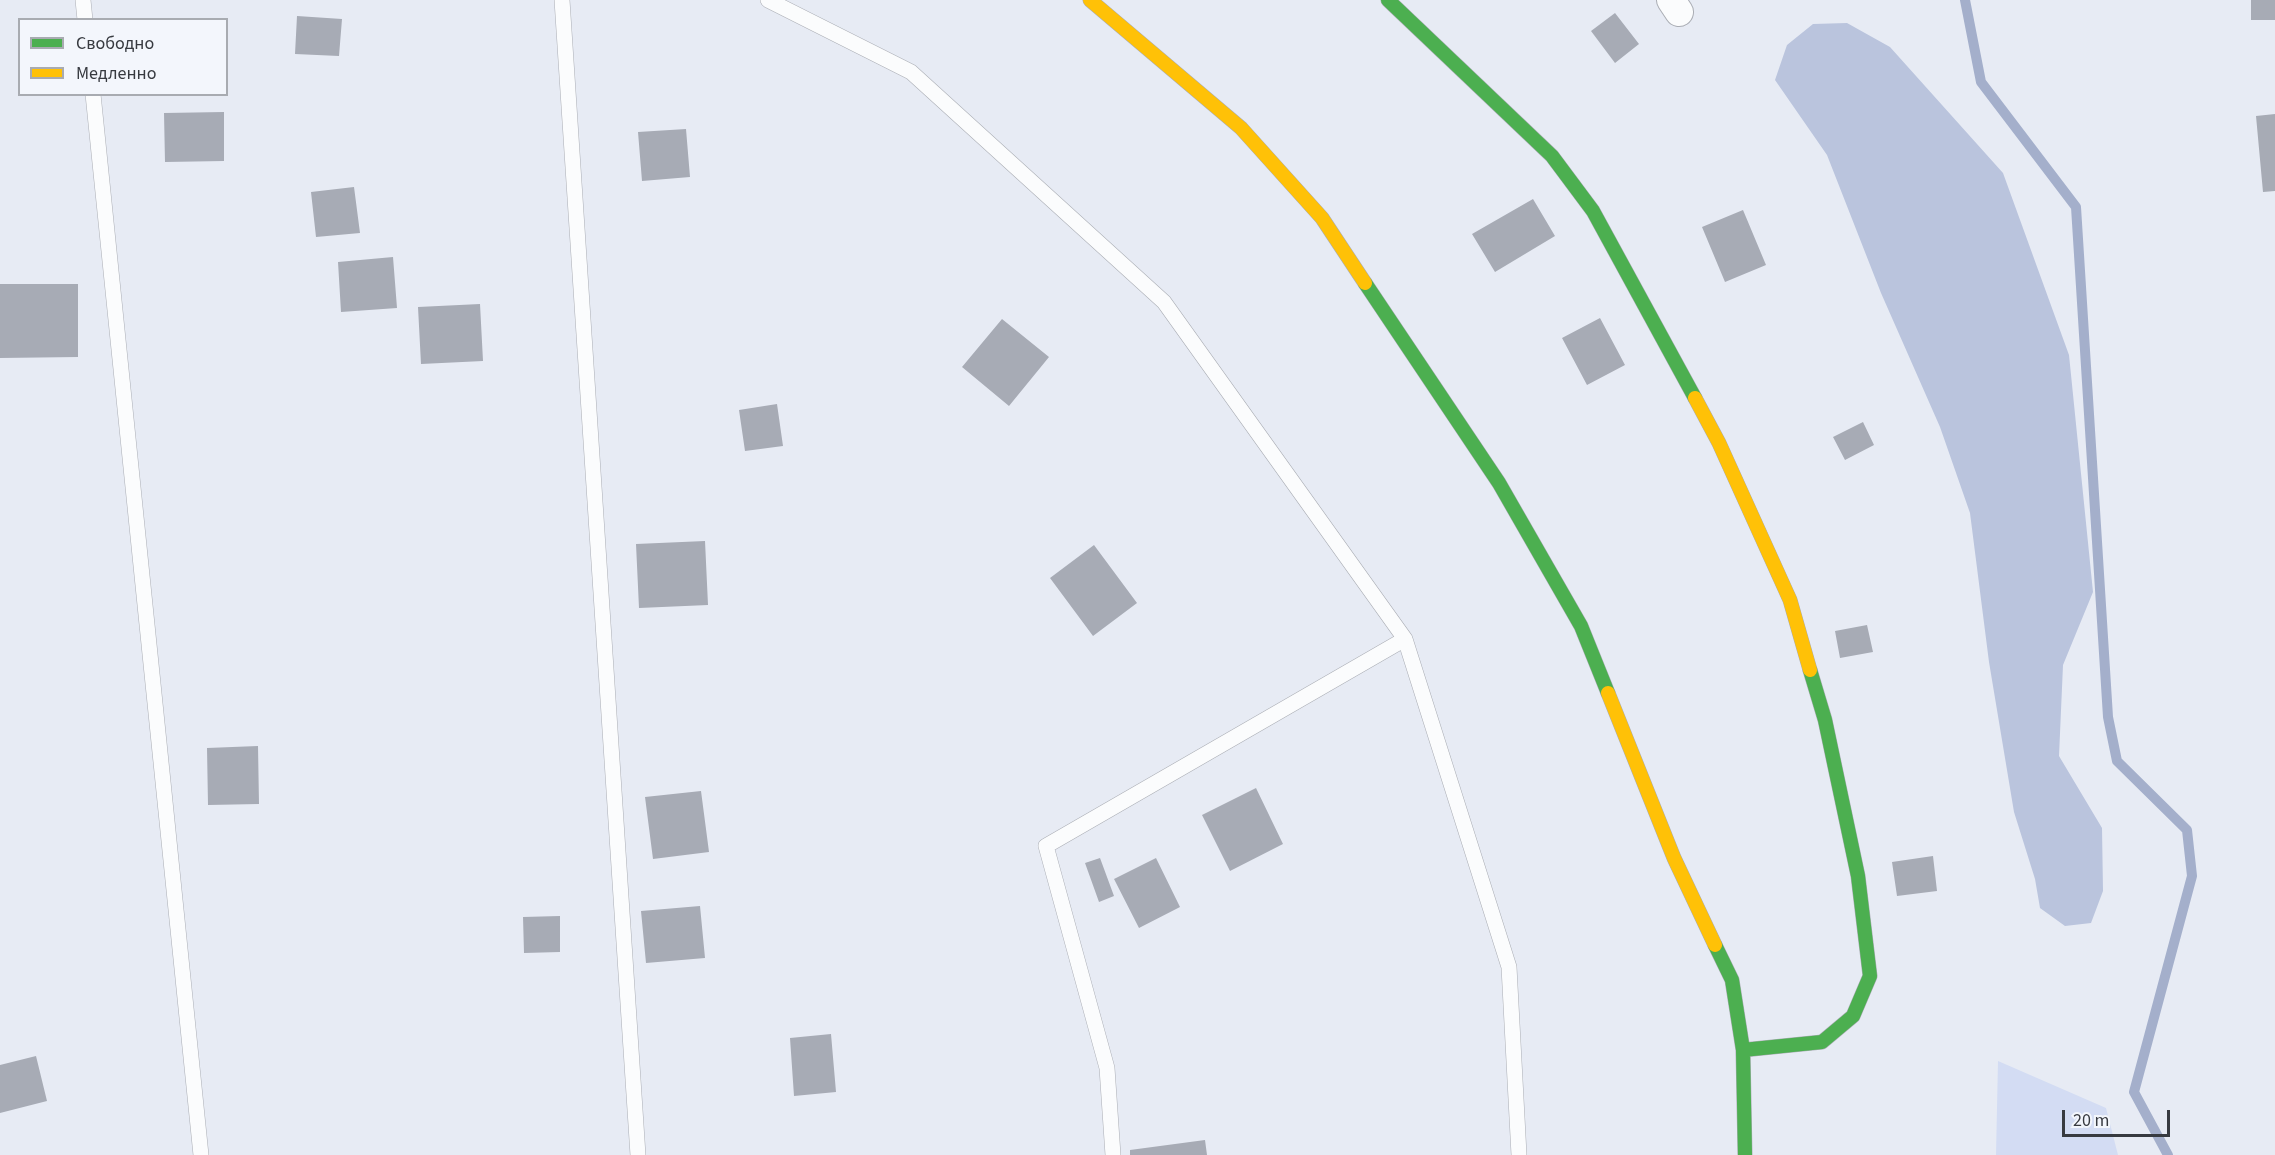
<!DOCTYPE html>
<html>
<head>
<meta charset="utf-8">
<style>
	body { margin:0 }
	#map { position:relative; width:2275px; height:1155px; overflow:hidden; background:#e7ebf4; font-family:"Source Sans 3",sans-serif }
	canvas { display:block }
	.legend { position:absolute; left:18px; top:18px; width:210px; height:78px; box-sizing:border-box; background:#f3f6fc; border:2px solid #a8abb1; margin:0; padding:8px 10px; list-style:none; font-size:18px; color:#373a40 }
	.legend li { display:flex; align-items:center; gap:12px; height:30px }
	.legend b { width:30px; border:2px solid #a8abb1 }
	.scale { position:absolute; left:2062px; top:1110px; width:108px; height:27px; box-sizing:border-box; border:3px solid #373a40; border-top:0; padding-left:8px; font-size:18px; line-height:21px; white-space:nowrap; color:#373a40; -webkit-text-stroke:4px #f3f6fc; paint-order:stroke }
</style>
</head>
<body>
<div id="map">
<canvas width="2275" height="1155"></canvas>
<ul class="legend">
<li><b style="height:8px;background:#4caf50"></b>Свободно</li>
<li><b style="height:8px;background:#ffc107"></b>Медленно</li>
</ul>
<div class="scale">20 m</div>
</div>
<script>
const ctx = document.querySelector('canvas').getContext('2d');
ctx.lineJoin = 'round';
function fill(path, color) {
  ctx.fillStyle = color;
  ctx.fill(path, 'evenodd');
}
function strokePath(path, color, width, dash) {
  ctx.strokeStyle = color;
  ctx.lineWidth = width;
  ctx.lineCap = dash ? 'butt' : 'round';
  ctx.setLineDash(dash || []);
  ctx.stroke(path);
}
fill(new Path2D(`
	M1998 1061 2106 1108 2118 1155H1996Z`), '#d3dcf3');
fill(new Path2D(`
	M1847 23 1890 47 2003 173 2069 355 2093 592 2063 665 2059 756 2102 828 2103 891 2091 923 2065 926 2040 908 2035 879 2014 812 1989 662 1970 513 1940 427 1881 293 1827 155 1775 80 1787 45 1813 24Z`), '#bac4dd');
strokePath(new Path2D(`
	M1965 0 1981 82 2076 207 2108 717 2117 761 2187 830 2192 876 2134 1092 2168 1155`), '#a4afcb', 10);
fill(new Path2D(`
	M2251 0H2275V20H2251Z
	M1615 13 1639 44 1615 63 1591 31Z
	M297 16 342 19 339 56 295 54Z
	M224 112V161L165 162 164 113Z
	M2275 114V191L2263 192 2256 116Z
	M686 129 690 177 642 181 638 132Z
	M354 187 360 233 316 237 311 192Z
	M1533 199 1555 236 1495 272 1472 234Z
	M1743 210 1766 265 1725 282 1702 227Z
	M393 257 397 308 341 312 338 262Z
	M0 284H78V357L0 358Z
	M480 304 483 361 421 364 418 307Z
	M1600 318 1625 365 1587 385 1562 338Z
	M1002 319 1049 357 1009 406 962 367Z
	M777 404 783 446 745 451 739 410Z
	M1863 422 1874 445 1845 460 1833 437Z
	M705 541 708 605 639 608 636 544Z
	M1094 545 1137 603 1093 636 1050 578Z
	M1867 625 1873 652 1840 658 1835 631Z
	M258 746 259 804 208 805 207 748Z
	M1256 788 1283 844 1230 871 1202 815Z
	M701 791 709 852 653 859 645 797Z
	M1933 856 1937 891 1897 896 1892 862Z
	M1100 858 1114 896 1099 902 1085 863Z
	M1156 858 1180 907 1139 928 1114 879Z
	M700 906 705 958 646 963 641 911Z
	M560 916V952L524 953 523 917Z
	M831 1034 836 1092 794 1096 790 1038Z
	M36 1056 47 1101 0 1113V1065Z
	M1205 1140 1207 1155H1130V1150Z`), '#a7abb5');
const lane = new Path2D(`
	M83 0 85 20
	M562 0 638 1155
	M768 0 911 72 1164 302 1405 639 1509 967 1519 1155
	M93 94 201 1155
	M1113 1155 1107 1068 1046 846 1405 639`);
const street = new Path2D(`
	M1671 0 1679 12`);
const fast = new Path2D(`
	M1388 0 1552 156 1593 211 1695 398
	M1365 283 1499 483 1581 626 1608 693
	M1715 945 1732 980 1743 1050 1745 1155
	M1743 1050 1822 1042 1853 1016 1870 976 1858 876 1825 720 1810 670`);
const slow = new Path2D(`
	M1090 0 1241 128 1322 218 1365 283
	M1695 398 1719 443 1790 600 1810 670
	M1608 693 1674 858 1715 945`);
strokePath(lane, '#aaadb4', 16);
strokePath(street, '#aaadb4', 30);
strokePath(fast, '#aaadb4', 15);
strokePath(slow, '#aaadb4', 15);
strokePath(lane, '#fbfcfd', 15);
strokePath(street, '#fbfcfd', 28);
strokePath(fast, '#4caf50', 14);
strokePath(slow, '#ffc107', 14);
</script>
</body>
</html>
